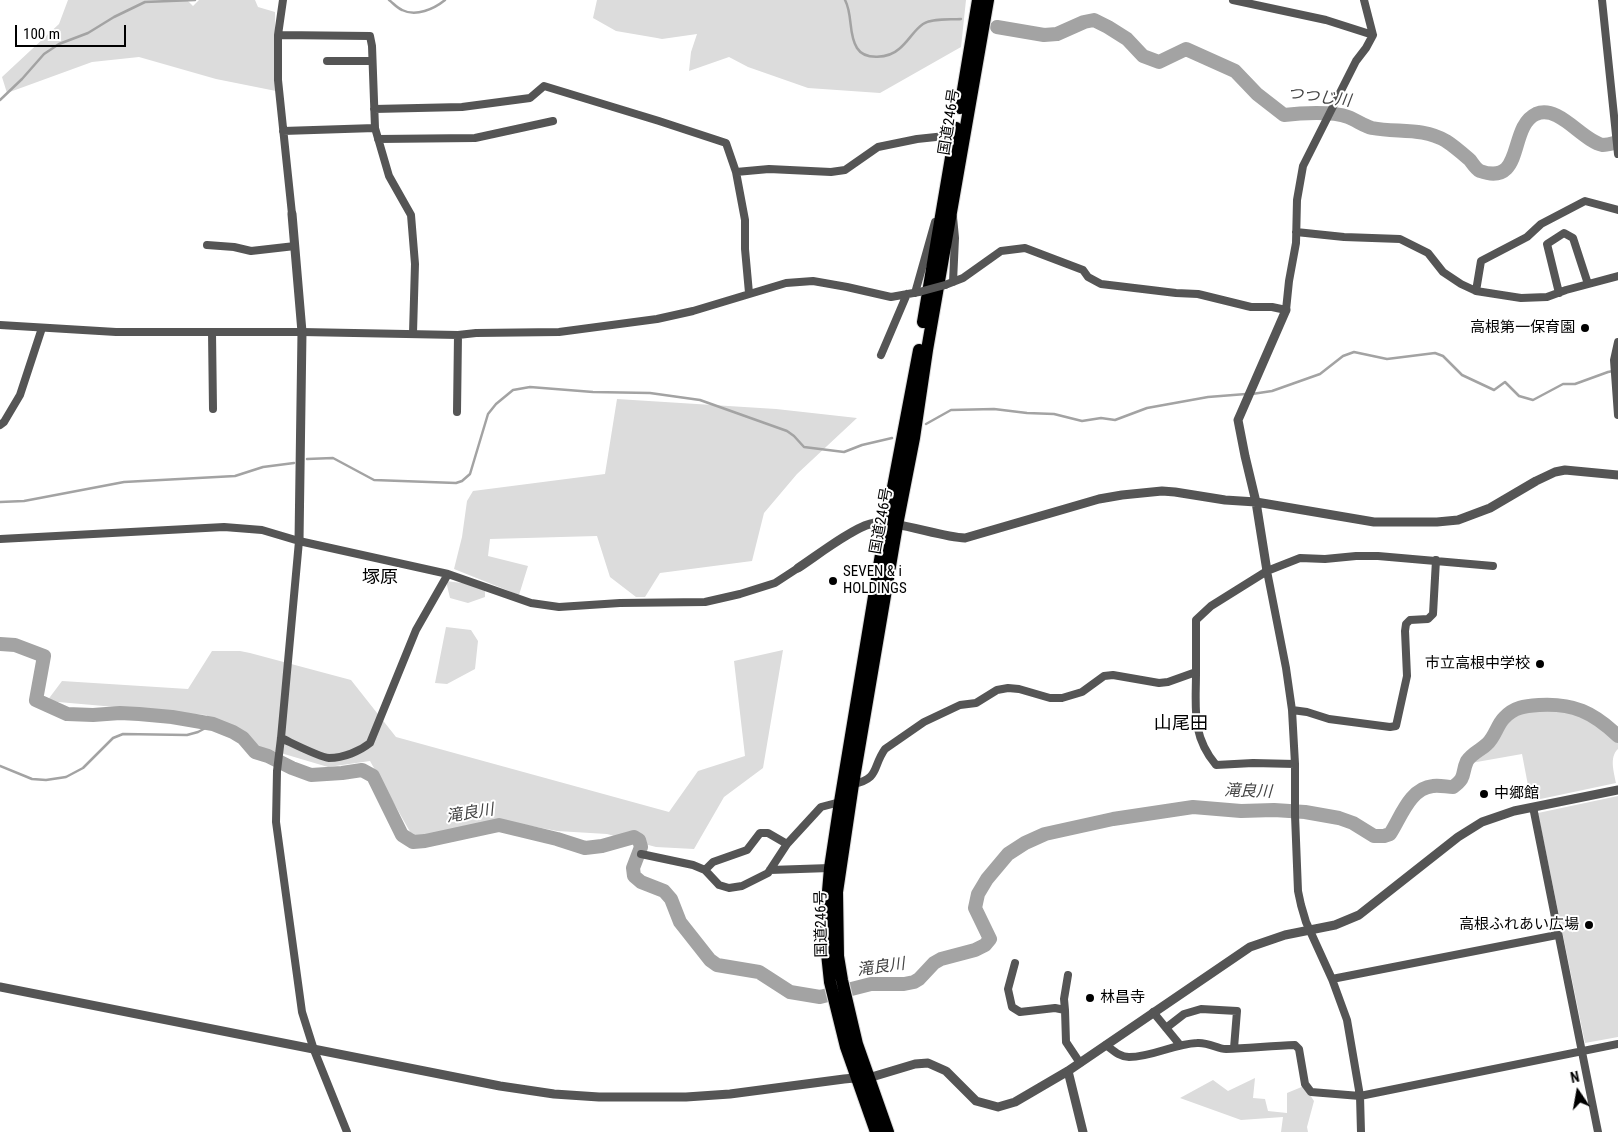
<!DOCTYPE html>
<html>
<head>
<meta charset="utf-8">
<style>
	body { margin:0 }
	#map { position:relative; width:1618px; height:1132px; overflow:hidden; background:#fff; font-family:"Roboto Condensed",sans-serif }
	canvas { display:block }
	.north { position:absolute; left:1553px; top:1067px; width:50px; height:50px; -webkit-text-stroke:4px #fff; paint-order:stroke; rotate:348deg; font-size:14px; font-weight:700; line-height:20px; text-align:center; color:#000 }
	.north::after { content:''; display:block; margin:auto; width:18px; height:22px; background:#000; clip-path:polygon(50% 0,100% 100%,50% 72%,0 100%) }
	.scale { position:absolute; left:15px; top:25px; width:111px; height:22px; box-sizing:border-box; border:2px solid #000; border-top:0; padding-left:6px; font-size:15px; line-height:18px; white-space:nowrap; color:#000; -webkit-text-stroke:4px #fff; paint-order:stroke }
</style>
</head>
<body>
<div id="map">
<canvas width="1618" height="1132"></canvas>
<div class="north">N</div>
<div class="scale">100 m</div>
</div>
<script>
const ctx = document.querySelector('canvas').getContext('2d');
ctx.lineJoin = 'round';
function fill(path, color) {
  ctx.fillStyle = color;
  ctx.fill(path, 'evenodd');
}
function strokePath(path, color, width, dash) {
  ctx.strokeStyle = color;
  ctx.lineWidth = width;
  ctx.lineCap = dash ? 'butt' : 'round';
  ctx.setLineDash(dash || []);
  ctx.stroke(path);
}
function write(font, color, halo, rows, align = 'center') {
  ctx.font = font + ' "Roboto Condensed","Noto Sans JP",sans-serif';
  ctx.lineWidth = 4;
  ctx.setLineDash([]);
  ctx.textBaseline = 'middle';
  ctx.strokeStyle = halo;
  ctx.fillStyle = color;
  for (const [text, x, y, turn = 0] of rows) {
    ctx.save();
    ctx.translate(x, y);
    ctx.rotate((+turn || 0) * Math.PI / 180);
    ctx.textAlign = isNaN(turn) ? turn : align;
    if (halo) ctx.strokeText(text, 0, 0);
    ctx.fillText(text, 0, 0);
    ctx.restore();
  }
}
fill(new Path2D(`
	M68 0H187L193 6 199 0H255L258 7 275 12 276 91 216 79 139 57 92 62 7 93 2 77 59 24Z
	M597 0H966L961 47 880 93 808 88 748 67 729 57 689 71 691 52 697 34 662 39 657 38 616 31 593 18Z
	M617 399 776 409 857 418 797 474 764 513 752 561 660 573 645 597H636L610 577 597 536 490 539 488 556 528 566 519 595 454 569 462 537 467 501 473 491 605 474Z
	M446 581 470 584 485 588V597L468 603 450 598Z
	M446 627 471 630 478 641 475 669 447 684 435 683Z
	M783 650 763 768 724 797 694 849 656 847 607 834 557 831 500 820 413 837 370 761 328 767 247 743 206 715 47 701 62 681 188 689 212 651H240L250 653 351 680 396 737 669 812 698 771 745 756 734 661Z
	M1544 709 1576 711 1589 716 1607 728 1618 741V749C1609 757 1614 772 1616 783L1531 801 1522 754 1471 763 1494 743 1505 726 1515 715 1523 711Z
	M1618 796V1037L1585 1043 1538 813Z
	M1255 1078 1253 1098 1265 1099 1268 1111 1287 1113V1093L1304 1086 1314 1101 1307 1127 1308 1132H1281L1283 1117 1241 1120 1180 1098 1213 1080 1228 1091Z`), '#dcdcdc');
strokePath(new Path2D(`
	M389 0C393 3 397 8 402 10 416 17 434 9 445 0
	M845 0C853 15 848 34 857 48 865 61 889 58 899 49 908 42 914 30 923 24 933 18 950 20 961 19
	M0 100 22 79 44 54 59 44 88 33 114 17 145 2 195 0
	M1252 394 1272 391 1320 374 1343 356 1354 352 1387 359 1435 353 1443 356 1462 375 1494 390 1505 382 1519 396 1533 400 1563 384H1575L1608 372 1613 371
	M926 424 951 410 994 409 1027 413 1054 414 1082 421 1101 418 1115 420 1147 408 1208 397 1246 394
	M307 459 333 458 374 480 456 483 462 481 470 474 488 414 496 404 513 390 530 387 593 392 650 393 700 400 787 431 794 436 804 447 844 452 862 445 892 438
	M0 502 24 501 124 482 235 476 263 467 294 463
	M0 766 32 779 46 780 66 777 83 768 113 738 123 734 187 735 198 732 213 724`), '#a3a3a3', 2.5);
strokePath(new Path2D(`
	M997 27 1044 35 1057 34 1084 22 1094 20 1108 27 1127 39 1143 56 1159 62 1186 49 1235 71 1257 94 1284 115C1300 113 1333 111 1348 117 1356 120 1364 126 1372 128 1397 133 1422 127 1446 141 1454 146 1463 154 1470 160 1473 164 1476 169 1480 171 1525 187 1508 127 1536 114 1559 104 1582 141 1603 145 1607 145 1614 143 1618 142
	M0 644 15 645 44 656 36 700 67 714 93 715 120 713 139 714 172 717 213 724 233 732 243 738 255 752 268 756 292 768 311 775 342 773 362 770 373 776 402 835 413 842 425 841 499 825 557 839 585 848 602 846 634 837 639 840 641 847 633 868 634 876 641 882 664 891 671 899 680 922 710 960 717 965 759 972 790 992 820 997 871 984H904L914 982 919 979 934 963 941 959 975 950 985 945 990 939 975 908 978 894 987 879 1008 854 1025 843 1045 834 1113 819 1193 807 1241 811 1274 810 1305 812 1339 818 1353 823 1374 836H1384L1390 834C1401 817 1410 788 1433 786 1440 785 1447 787 1453 787 1467 777 1461 774 1467 761 1472 753 1481 750 1487 744 1495 737 1497 725 1504 718 1514 707 1525 706 1539 705 1573 703 1593 712 1618 736`), '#a3a3a3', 14);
const trunk = new Path2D(`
	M960 108 978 0
	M923 322 956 128
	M876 1132 846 1047 830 982 826 944V915L830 868 840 802 886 524 919 350
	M888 1132 857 1044 842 980 838 956 837 892 853 784 897 525 914 438 927 350 988 0`);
strokePath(trunk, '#dbdbdb', 14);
strokePath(new Path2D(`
	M283 0 278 35V80L292 214
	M1233 0 1326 20 1373 35
	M1602 0 1618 154
	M278 35 370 36 372 46 375 128 389 176 411 215 415 264 413 333
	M327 61H372
	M374 109 462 107 530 98 544 86 659 121 726 143 736 172 745 220V249L749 293
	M283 131 375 128
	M378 139 475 138 553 121
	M736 172 769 169 831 172 845 170 878 147 917 139 955 135
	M1296 232 1344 237 1400 239 1428 253 1443 272 1461 284 1476 291 1521 298 1547 297 1566 290 1618 276
	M207 245 234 247 251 251 295 246
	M953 282 955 238 953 217
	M945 285 963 278 1001 251 1025 248 1083 270 1088 277 1101 284 1176 293 1198 294 1251 307H1272L1286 310 1289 281 1296 243 1297 200 1303 166 1356 61 1366 48 1373 35 1364 0
	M1476 291 1481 261 1527 237 1541 224 1585 201 1618 210
	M915 293 935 222
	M1559 293 1547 244 1564 233 1573 238 1588 284
	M0 325 116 332H302L458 335 476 333 559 332 657 319 693 311 786 283 813 281 847 287 891 297 919 292
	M212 332 213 409
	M1618 342 1614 360 1618 415
	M881 355 907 294
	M457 412 458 335
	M0 425 4 422 20 395 42 328
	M0 539 224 527 262 530 299 541 448 574 531 603 559 607 620 603 705 602 740 594 775 583 798 568
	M299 541 281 738 277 771 276 822 302 1012 314 1050 347 1132
	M1267 571 1286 668 1292 710 1295 764V815L1298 891 1301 905 1306 922 1332 979 1347 1020 1360 1096 1361 1132
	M1196 672C1196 709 1191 735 1216 765L1253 763 1295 764
	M1292 710 1307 712 1329 719 1390 727 1396 726 1407 676 1405 631 1406 624 1410 620 1428 619 1433 614 1436 560
	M281 738C292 743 319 757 329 758 344 758 360 751 370 743L416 630 448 574
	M853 784C880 779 872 767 885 749L924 722 960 705 976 703 997 690 1008 688 1019 689 1050 698H1062L1082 692 1104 676 1113 675 1159 683 1168 682 1196 672V620L1211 606 1267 571 1300 558 1325 559 1356 556H1378L1493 566
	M1533 807 1598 1132
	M641 854 693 865 705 870 719 885 729 888 742 886 768 873 787 844 821 807 840 802
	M705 870 713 862 747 850 760 833H768L787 844
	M770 870 830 868
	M1015 963 1008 989 1012 1007 1020 1012 1055 1008 1065 1010 1066 1042 1080 1063
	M1332 979 1557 935
	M1065 1010 1064 999 1068 975
	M1153 1012 1180 1045
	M1166 1028 1184 1014 1201 1009 1237 1011 1234 1048
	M1106 1045C1114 1051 1120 1057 1129 1057 1153 1057 1173 1044 1197 1043 1209 1042 1217 1049 1226 1049 1249 1048 1272 1046 1295 1045L1299 1049 1305 1084 1311 1092 1360 1096 1618 1044`), '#555', 8);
strokePath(new Path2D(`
	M292 214 302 332 299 541
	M798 568C815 557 851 529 870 524 892 518 938 537 965 538L1099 499 1122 495 1162 491 1175 492 1225 500 1256 502 1374 522H1437L1458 520 1490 508 1536 481 1555 472 1565 470 1618 475
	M1267 571 1256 502 1245 456 1238 420 1286 310
	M0 987 500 1086 554 1094 599 1097H686L730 1094 844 1079 875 1076 915 1064 928 1063 946 1071 976 1101 998 1107 1015 1102 1068 1071 1250 947 1285 935 1335 925 1359 915 1458 837 1482 822 1514 811 1618 790
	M1068 1071 1083 1132`), '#555', 9);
strokePath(trunk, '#000', 12);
strokePath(new Path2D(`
	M919 292 945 285`), '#555', 8);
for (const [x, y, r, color] of [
	[1585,328,5,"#000"],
	[833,581,5,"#000"],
	[1540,664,5,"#000"],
	[1484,794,5,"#000"],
	[1589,925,5,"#000"],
	[1090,998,5,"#000"]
]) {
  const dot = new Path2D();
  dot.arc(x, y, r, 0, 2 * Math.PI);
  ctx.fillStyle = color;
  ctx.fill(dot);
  strokePath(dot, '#fff', 2);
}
write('15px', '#000', '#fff', [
	["国道246号",950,122,-81],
	["国道246号",882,521,-80],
	["国道246号",822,924,-91]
]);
write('15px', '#000', '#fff', [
	["高根第一保育園",1575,328],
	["SEVEN & i",843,572,"left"],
	["HOLDINGS",843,589,"left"],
	["市立高根中学校",1530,664],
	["中郷館",1494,794,"left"],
	["高根ふれあい広場",1579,925],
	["林昌寺",1100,998,"left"]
], 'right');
write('italic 16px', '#444', '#fff', [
	["つつじ川",1319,98,7],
	["滝良川",1248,792,2],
	["滝良川",470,814,-9],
	["滝良川",881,968,-8]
]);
write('18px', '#000', '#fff', [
	["塚原",380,578],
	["山尾田",1181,724]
]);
</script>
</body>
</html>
